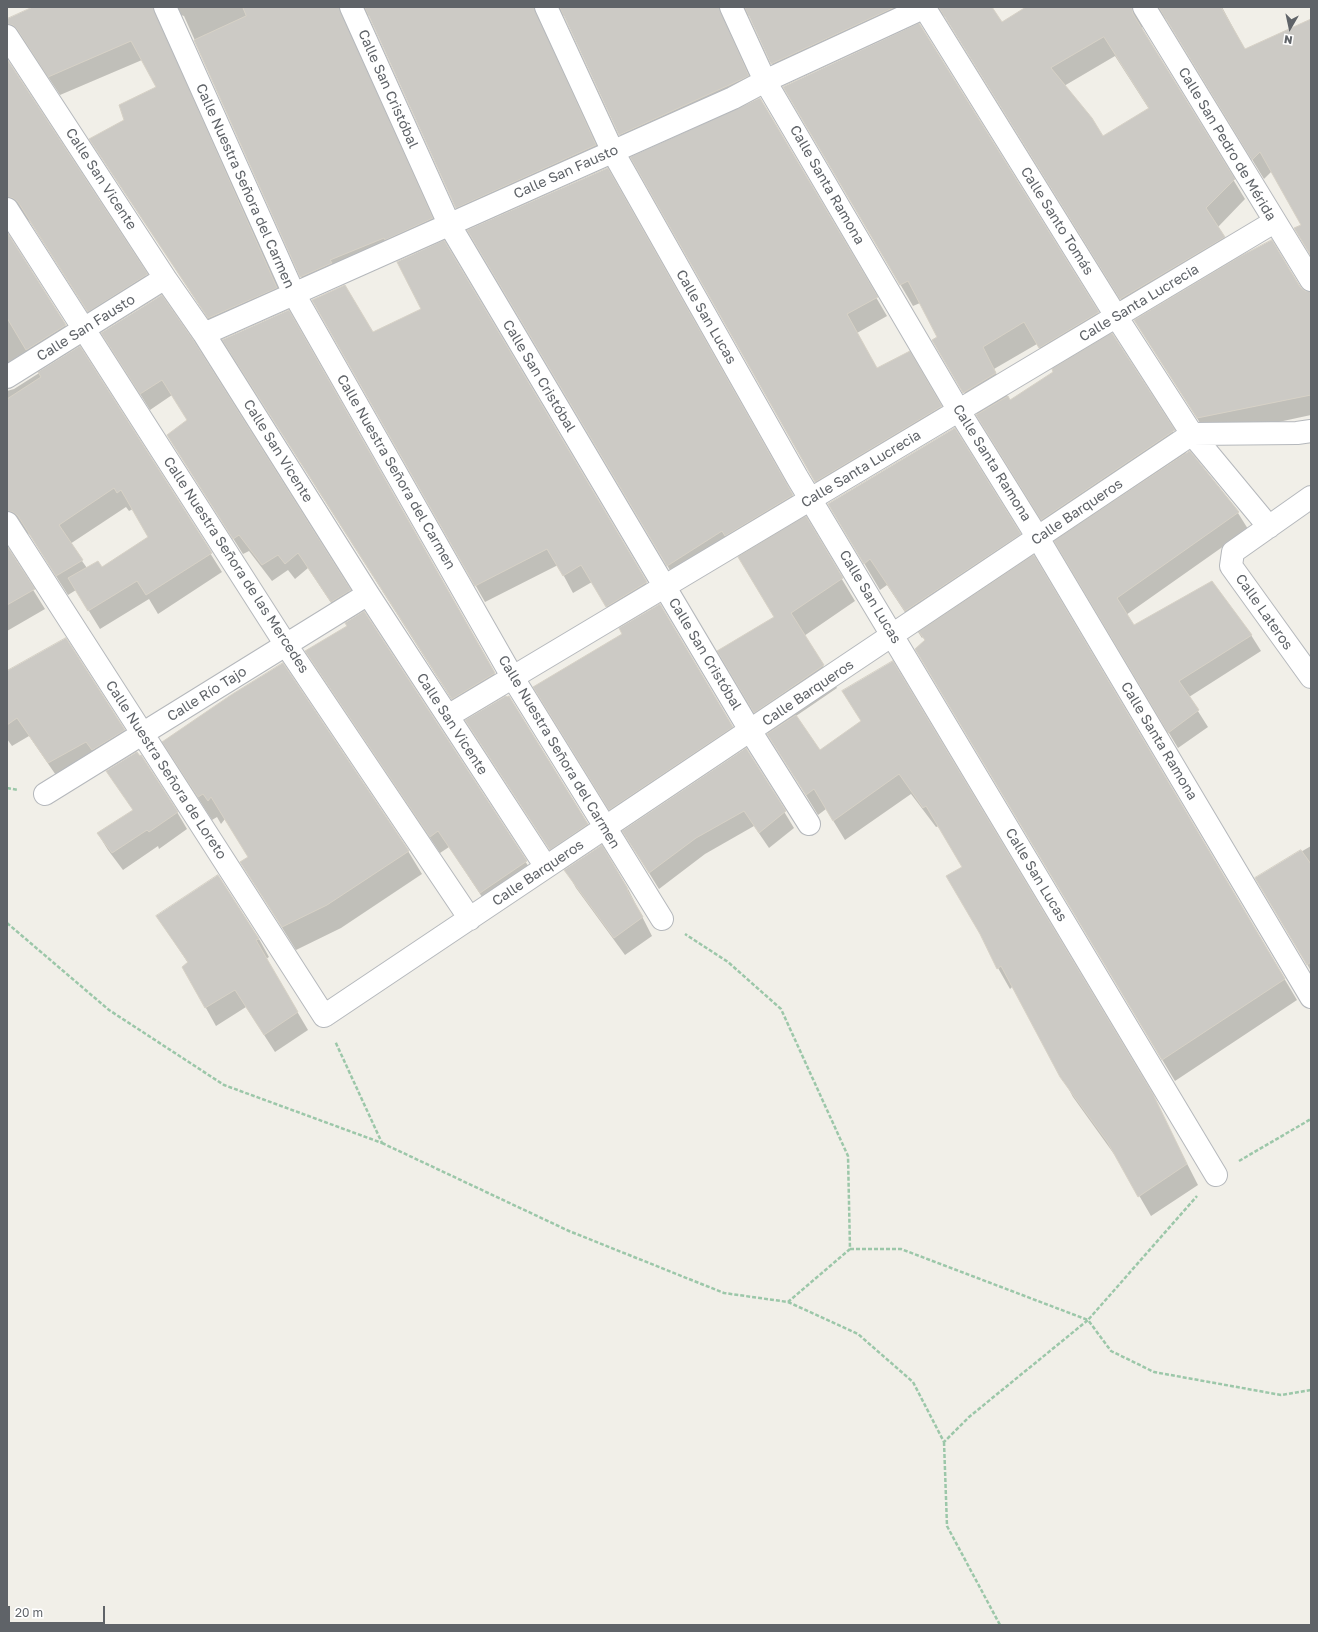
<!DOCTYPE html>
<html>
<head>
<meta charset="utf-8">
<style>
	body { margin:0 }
	#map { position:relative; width:1318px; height:1632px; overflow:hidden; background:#f1efe8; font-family:"Golos Text",sans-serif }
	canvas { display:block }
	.frame { position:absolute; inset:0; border:8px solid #5f6368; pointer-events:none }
	.north { position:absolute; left:1270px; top:8px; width:40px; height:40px; -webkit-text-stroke:3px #fff; paint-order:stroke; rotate:189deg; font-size:11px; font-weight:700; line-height:16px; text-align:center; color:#5f6368 }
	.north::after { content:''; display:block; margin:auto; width:14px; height:18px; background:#5f6368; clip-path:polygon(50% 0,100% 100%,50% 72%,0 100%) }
	.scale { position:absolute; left:8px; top:1606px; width:97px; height:18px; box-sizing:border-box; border:2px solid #5f6368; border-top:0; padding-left:5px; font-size:12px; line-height:14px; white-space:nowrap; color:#5f6368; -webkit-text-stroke:3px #fff; paint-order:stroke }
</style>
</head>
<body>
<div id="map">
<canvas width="1318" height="1632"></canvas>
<div class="frame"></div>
<div class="north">N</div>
<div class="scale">20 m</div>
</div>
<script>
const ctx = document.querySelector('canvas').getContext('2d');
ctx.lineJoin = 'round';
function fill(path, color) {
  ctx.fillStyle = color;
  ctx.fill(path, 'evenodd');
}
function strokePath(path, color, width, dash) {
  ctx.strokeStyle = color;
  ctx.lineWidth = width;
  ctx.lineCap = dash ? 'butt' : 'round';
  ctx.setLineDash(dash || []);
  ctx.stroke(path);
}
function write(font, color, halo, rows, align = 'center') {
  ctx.font = font + ' "Golos Text",sans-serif';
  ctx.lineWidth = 4;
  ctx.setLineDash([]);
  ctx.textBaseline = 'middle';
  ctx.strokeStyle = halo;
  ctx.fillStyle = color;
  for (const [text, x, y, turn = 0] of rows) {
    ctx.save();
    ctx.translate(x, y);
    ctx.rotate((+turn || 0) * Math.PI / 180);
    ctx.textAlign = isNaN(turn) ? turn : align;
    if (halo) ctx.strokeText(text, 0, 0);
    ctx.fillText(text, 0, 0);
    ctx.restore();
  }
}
fill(new Path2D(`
	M35 7H991L1001 24 1029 7H1222L1245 50 1311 20V256L1302 225 1272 171 1264 179 1167 20 1162 15 1144 20 1142 27 1143 32 1245 199 1218 227 1236 256 1132 318 948 21 945 16 938 14 929 15 783 83 772 64 750 16 744 14 729 25 730 32 759 95 631 154 620 135 565 16 558 13 544 26 545 32 606 165 467 227 456 208 370 16 364 14 349 25 350 32 443 238 312 296 301 277 184 16 178 14 163 25 164 32 288 307 220 337 91 140 126 120 158 88 142 60 60 95 29 48 24 44 7 49V20ZM1115 56 1149 109 1103 137 1064 86Z
	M919 25 1111 335 1187 454 1189 452 1238 513 1248 529 1126 615 1134 626 1251 635 1261 651 1189 697 1208 727 1178 748 933 340 939 338 920 303 913 306 784 87ZM1037 344 1055 372 1010 401 994 369Z
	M7 61 158 294 99 330 30 222 25 217 7 222Z
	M760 99 887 316 857 333 877 369 909 353 951 425 826 500 632 158Z
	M607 169 805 518 855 601 804 636 837 688 796 716 820 752 862 721 1152 1095 1198 1185 1151 1216 1119 1161 1073 1097 1013 986 1010 989 998 968 981 933 963 867 939 826 936 827 911 794 845 840 826 809 818 815 732 674 775 617 739 556 735 552 680 587 481 252Z
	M7 234 77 345 11 386 7 390Z
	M444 242 656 600 617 623 592 582 573 593 558 565 485 602 313 300 373 333 422 309Z
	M1272 242 1304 292 1311 293V415L1209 437 1135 321Z
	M161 296 359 607 341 618 308 568 295 579 288 570 272 581 249 551 243 554 168 436 188 420 172 395 150 410 112 349Z
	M288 311 504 691 462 716 233 357Z
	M80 347 222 572 158 614 149 599 100 629 76 590 68 595 30 535 25 531 7 536V391L14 389ZM126 507 129 511 133 509 149 537 101 568H87L70 544Z
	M845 531 1020 534 1297 1000 1175 1081 928 670 925 640 923 637 922 638 887 585 880 590Z
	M7 548 45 609 7 631Z
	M364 612 536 878 490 909 449 847 440 853 306 651 348 627Z
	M7 672 124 731 134 749 60 781 29 736 12 746 7 739Z
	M545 705 732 727 743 745 620 827Z
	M467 721 588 824 598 842 561 867Z
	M746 749 794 828 769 848 754 826 705 854 659 889 633 847Z
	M177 765 408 851 422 874 341 928 296 950 241 862 249 857 225 819 221 824 217 817 212 820Z
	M108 771 177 812 187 829 159 849 158 846 123 870 108 850 98 834 134 811Z
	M1311 846V971L1256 878Z
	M566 870 628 889 652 936 625 955 576 888Z
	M218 876 259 939 269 957 266 959 308 1030 275 1052 246 1007 216 1026 183 967 188 963 157 916Z`), '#0003');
const building = new Path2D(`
	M33 7H153L277 288 208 318 89 139 124 120 119 105 156 87 131 41 48 77 17 29 13 25 7 24V19Z
	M243 7H339L433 218 385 240 384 238 330 260 332 263 300 277 194 40 246 16Z
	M365 7H534L596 145 456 208Z
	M560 7H719L749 76 619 135Z
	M745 7H895L771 64Z
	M939 7H992L1002 22 1026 7H1132L1133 14 1235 179 1206 208 1225 237 1120 299ZM1104 37 1149 108 1103 136 1092 118 1051 68Z
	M1159 7H1221L1245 49 1311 19V256L1294 228 1301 225 1260 152 1252 160Z
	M919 23 1099 312 1039 348 1024 322 983 347 996 373 963 393 932 340 937 337 908 281 900 285 783 87Z
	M7 59 148 274 88 312 18 202 13 198 7 197Z
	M760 98 878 297 847 314 877 368 910 351 942 406 815 482 630 157Z
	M608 168 793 495 725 536 722 531 667 566 467 230Z
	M7 232 66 325 26 350 7 318Z
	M444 240 647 582 606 607 581 565 563 576 547 549 475 586 312 300 345 285 373 332 421 309 397 262Z
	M1272 240 1300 287 1305 291 1311 292V395L1197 418 1134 320 1239 257Z
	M162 295 194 341 351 590 331 602 298 553 285 564 278 555 262 565 239 535 233 539 167 435 187 420 162 380 140 394 101 333Z
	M289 310 495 673 452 699 222 340Z
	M1112 333 1175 430 1041 520 976 415 1008 396 1010 400 1053 372 1052 369Z
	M80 346 212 553 146 595 137 581 88 611 68 578 98 561 102 567 148 537 121 490 117 493 114 488 59 525 83 560 56 576 18 516 13 512 7 511V399L41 377 38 372Z
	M955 428 1021 534 905 611 870 559 864 564 828 504Z
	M1190 451 1239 512 1117 598 1134 625 1212 581 1252 635 1179 681 1199 710 1168 733 1054 541Z
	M806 516 843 578 791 613 824 665 754 713 717 651 774 617 738 557Z
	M7 546 35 589 7 605Z
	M1034 555 1285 979 1162 1060 915 649 925 640 919 632Z
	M660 604 733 727 609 810 533 687 622 634 619 628Z
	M364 611 527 861 480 893 438 831 430 837 305 651 347 626 345 623Z
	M66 638 125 730 92 750 86 742 48 763 17 718 7 725V671Z
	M893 661 1153 1094 1187 1164 1138 1197 1108 1143 1060 1077 1001 966 997 969 980 934 946 876 962 867 926 806 923 808 899 774 833 821 814 789 806 795 767 734 796 715 820 750 861 721 842 691Z
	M283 663 409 851 327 905 282 927 240 862 248 857 211 797 208 801 203 794 198 797 162 742 231 695Z
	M506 696 507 697 509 696 588 824 550 850 465 720Z
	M746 748 786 811 759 833 744 811 696 838 649 873 622 831Z
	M137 752 140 756 141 755 178 812 149 832 147 830 112 853 97 833 133 810 106 771Z
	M602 845 628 889 627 890 643 917 614 938 564 870Z
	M1301 850 1311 864V962L1307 965 1255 878Z
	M218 875 259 939 256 940 298 1012 264 1035 235 990 205 1008 182 967 188 962 156 916Z`);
fill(building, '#cccac5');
strokePath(building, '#d6d1c6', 1);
const street = new Path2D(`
	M165 7 294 294 513 678 662 919
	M351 7 449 224 751 732 809 824
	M546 7 613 152 797 477 1216 1175
	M731 7 765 81 959 411 1038 538 1311 997
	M924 7 1116 316 1192 434 1269 527
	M1144 7 1311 280
	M7 36 165 278 204 334 368 594 546 867
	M7 209 286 645 470 919
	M204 334 733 98 765 81 925 7
	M7 377 165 278
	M1311 497 1233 552 1231 566 1311 677
	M7 523 324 1016 1192 434 1297 433 1311 431
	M448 716 1274 222
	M45 794 368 594`);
strokePath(street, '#b5b8bc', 24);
strokePath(new Path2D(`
	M7 788 18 790
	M7 923 109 1010 224 1085 382 1143 335 1041
	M382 1143 569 1231 724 1293 788 1302 850 1249 848 1156 781 1009 728 962 685 934
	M1239 1161 1311 1119
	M850 1249H901L1088 1320 1197 1196
	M788 1302 858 1334 913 1382 944 1442 969 1417 1088 1320 1111 1351 1154 1372 1281 1395 1311 1390
	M944 1442 947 1526 1000 1625`), '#9cc7a9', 2.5, [4, 2]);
strokePath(street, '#fff', 22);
write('14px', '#5f6368', '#fff', [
	["Calle San Cristóbal",388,89,66],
	["Calle San Pedro de Mérida",1227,144,59],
	["Calle San Fausto",566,172,-24],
	["Calle San Vicente",101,179,57],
	["Calle Santa Ramona",827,185,60],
	["Calle Nuestra Señora del Carmen",245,186,66],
	["Calle Santo Tomás",1057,221,58],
	["Calle Santa Lucrecia",1139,303,-31],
	["Calle San Lucas",706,317,60],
	["Calle San Fausto",86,328,-32],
	["Calle San Cristóbal",539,376,59],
	["Calle San Vicente",278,451,58],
	["Calle Santa Ramona",992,463,58],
	["Calle Santa Lucrecia",861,469,-31],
	["Calle Nuestra Señora del Carmen",396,472,60],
	["Calle Barqueros",1077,512,-34],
	["Calle Nuestra Señora de las Mercedes",236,565,57],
	["Calle San Lucas",870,597,59],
	["Calle Lateros",1264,612,55],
	["Calle San Cristóbal",705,654,59],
	["Calle Barqueros",808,693,-34],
	["Calle Río Tajo",207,694,-32],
	["Calle San Vicente",452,724,57],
	["Calle Santa Ramona",1159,741,59],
	["Calle Nuestra Señora del Carmen",559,752,59],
	["Calle Nuestra Señora de Loreto",166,770,57],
	["Calle Barqueros",538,873,-34],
	["Calle San Lucas",1036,875,59]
]);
</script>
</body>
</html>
